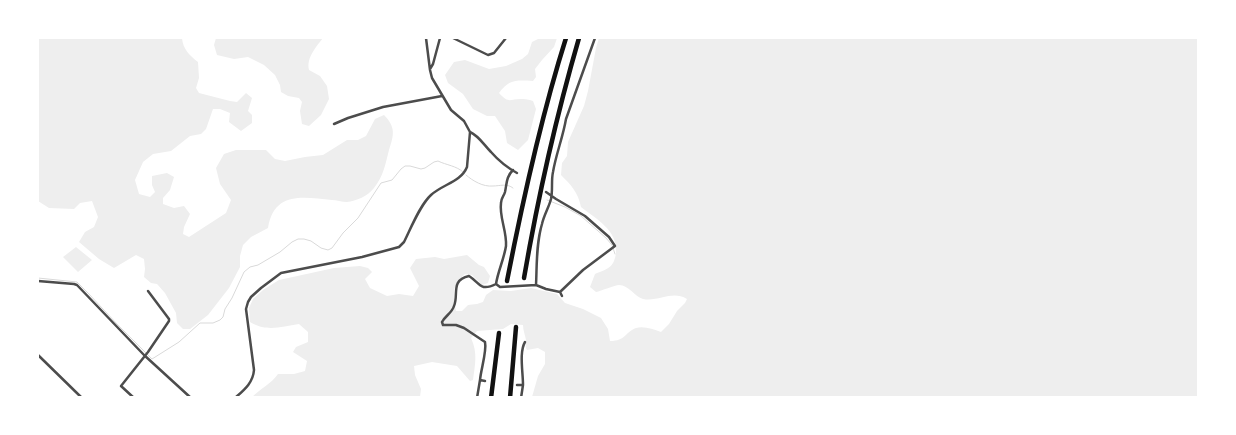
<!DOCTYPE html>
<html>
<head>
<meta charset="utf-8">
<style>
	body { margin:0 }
	#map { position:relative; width:1236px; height:435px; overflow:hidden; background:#fff; font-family:"Times New Roman",serif }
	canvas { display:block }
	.frame { position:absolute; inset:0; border:39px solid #fff; pointer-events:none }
</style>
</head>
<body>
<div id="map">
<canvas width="1236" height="435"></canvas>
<div class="frame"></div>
</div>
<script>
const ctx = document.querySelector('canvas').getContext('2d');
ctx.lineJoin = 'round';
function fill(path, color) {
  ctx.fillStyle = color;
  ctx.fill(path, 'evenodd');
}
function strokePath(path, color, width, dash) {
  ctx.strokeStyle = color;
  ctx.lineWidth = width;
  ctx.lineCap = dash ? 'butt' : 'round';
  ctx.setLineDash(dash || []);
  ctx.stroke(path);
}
fill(new Path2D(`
	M38 38H182C183 49 189 55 198 62L199 78 196 88 199 93 230 101 237 102 246 93 252 98 248 111 252 115V123L241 131 229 122 230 113 220 109H213L206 129 201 134 190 136 171 151 153 154 143 162 135 180 139 194 150 197 155 192 152 185V176L167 173 174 177 170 190 163 198V204L174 208 184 206 190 214 184 227 183 234 189 237 226 213 231 200 220 184 216 168 224 154 236 150H266L275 159 285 161 305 157 323 155 347 140H358L366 136 375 119 384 115C396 127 394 135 389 150 385 165 384 175 374 188 368 196 356 201 347 202 342 202 336 200 332 200 303 197 274 191 268 228L251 237 243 245 240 256V267L229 288 208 315 190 329H183L177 323 176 313 165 293 157 284 151 283 144 277 145 269 144 259 136 255 114 268 99 259 79 242 85 232 94 227 98 217 92 201 80 203 74 209 49 208 38 201Z
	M216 38H323C316 47 306 58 309 70L320 76 327 86 329 99 321 115 309 126 302 124 300 111 302 102 299 98 288 96 281 92 280 85 275 75 264 65 248 57 234 59 217 55 214 45Z
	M540 38H557L554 47 542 60 535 69 536 77 533 81C517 80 509 79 499 93 510 105 510 98 523 99 527 99 530 100 533 101L536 109 528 140 518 150 507 143 505 131 495 116H487L473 109 463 94 448 83 445 75 454 62 465 60 489 69 506 66 522 59 528 54 532 42Z
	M599 38H1198V397H532L538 376 545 364V352L538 348 527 350C525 346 526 345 526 340 525 335 523 330 523 325L511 324 503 329 477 331 471 338C478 353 475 365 473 380L470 381 457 366 432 362 414 366 415 375 421 389 420 397H252C260 389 271 384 278 374H294L305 371 307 361 293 352 296 347 308 342V332L299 324C281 327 266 332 250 322L249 308 253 299 263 290 279 280 334 268 360 266 368 268 372 272 365 279 370 288 387 296 399 294 413 296 419 286 410 268 416 259 435 257 444 259 467 255 479 265 484 267 490 276 488 283 482 285 472 275 465 274C451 286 453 295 456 311H462L468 305 477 304 483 302 486 295 493 290 511 291 531 288 557 294 565 303 583 309 601 318 608 329 610 341C626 341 625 332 636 328 644 326 653 329 661 332L669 324 677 311 685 303 687 299C672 290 659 302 643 299 635 297 629 285 619 285 615 285 601 291 596 292L590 287 595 274C607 269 614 268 616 253 618 230 596 219 581 207 578 192 571 185 561 175L562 163 567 156 568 142 584 106 588 91 596 48Z
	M76 247 92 260 78 272 63 257Z`), '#eee');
strokePath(new Path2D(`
	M466 175C473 181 483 187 493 186 500 186 507 183 513 188
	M547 200 565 207 581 216 606 238 612 245 615 254
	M38 278 77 282 88 293 117 324 152 359 179 342 200 323H213L220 320 223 317 225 309 232 298 244 272 250 267 258 265 280 252 292 242 298 239H304L311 241 321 248 328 250 332 248 343 233 358 218 381 183 392 180 401 169 405 166H410L421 169 425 168 434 162 438 161C446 165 457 166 463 172`), '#d9d9d9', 1);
strokePath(new Path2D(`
	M453 38 488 55 494 53 506 38
	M430 69 433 64 440 38
	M334 124 348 118 383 107 442 96
	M470 132C479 136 484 145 491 152 498 160 508 168 517 173
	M513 170C506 177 507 183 505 192 504 196 501 198 501 203 499 217 507 231 506 246 504 259 498 271 496 284L500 287 536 285 546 289 560 292
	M546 192 556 199 585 216 609 237 615 246 583 270 560 292 562 296
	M38 281 74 284 77 285 144 355 191 398
	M536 285C537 265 536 244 542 224 544 215 549 207 551 199 553 190 551 181 553 172 556 154 563 137 566 119L595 38
	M38 355 82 398
	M485 381 480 380C481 369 487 351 485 342L464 328 456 325H443L442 322C445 316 452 313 454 306 459 295 450 280 469 276 480 283 480 292 496 284
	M517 385H523C523 372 519 352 525 342
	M134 398 121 386 148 352 169 321V319L148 291
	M235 398C244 390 253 383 254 370L246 309 248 302 251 297 261 288 281 273 362 257 399 247 404 242C411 228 420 205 431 195 443 184 461 182 467 167L470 132 464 121 451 110 432 78 430 70 426 38
	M477 398 480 380
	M521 398 523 385`), '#4c4c4c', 2.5);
strokePath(new Path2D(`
	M524 278C538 197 556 117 579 38
	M507 281C523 199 541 117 566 38
	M491 398 499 333
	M510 398 516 327`), '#111', 4.5);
</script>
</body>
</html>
